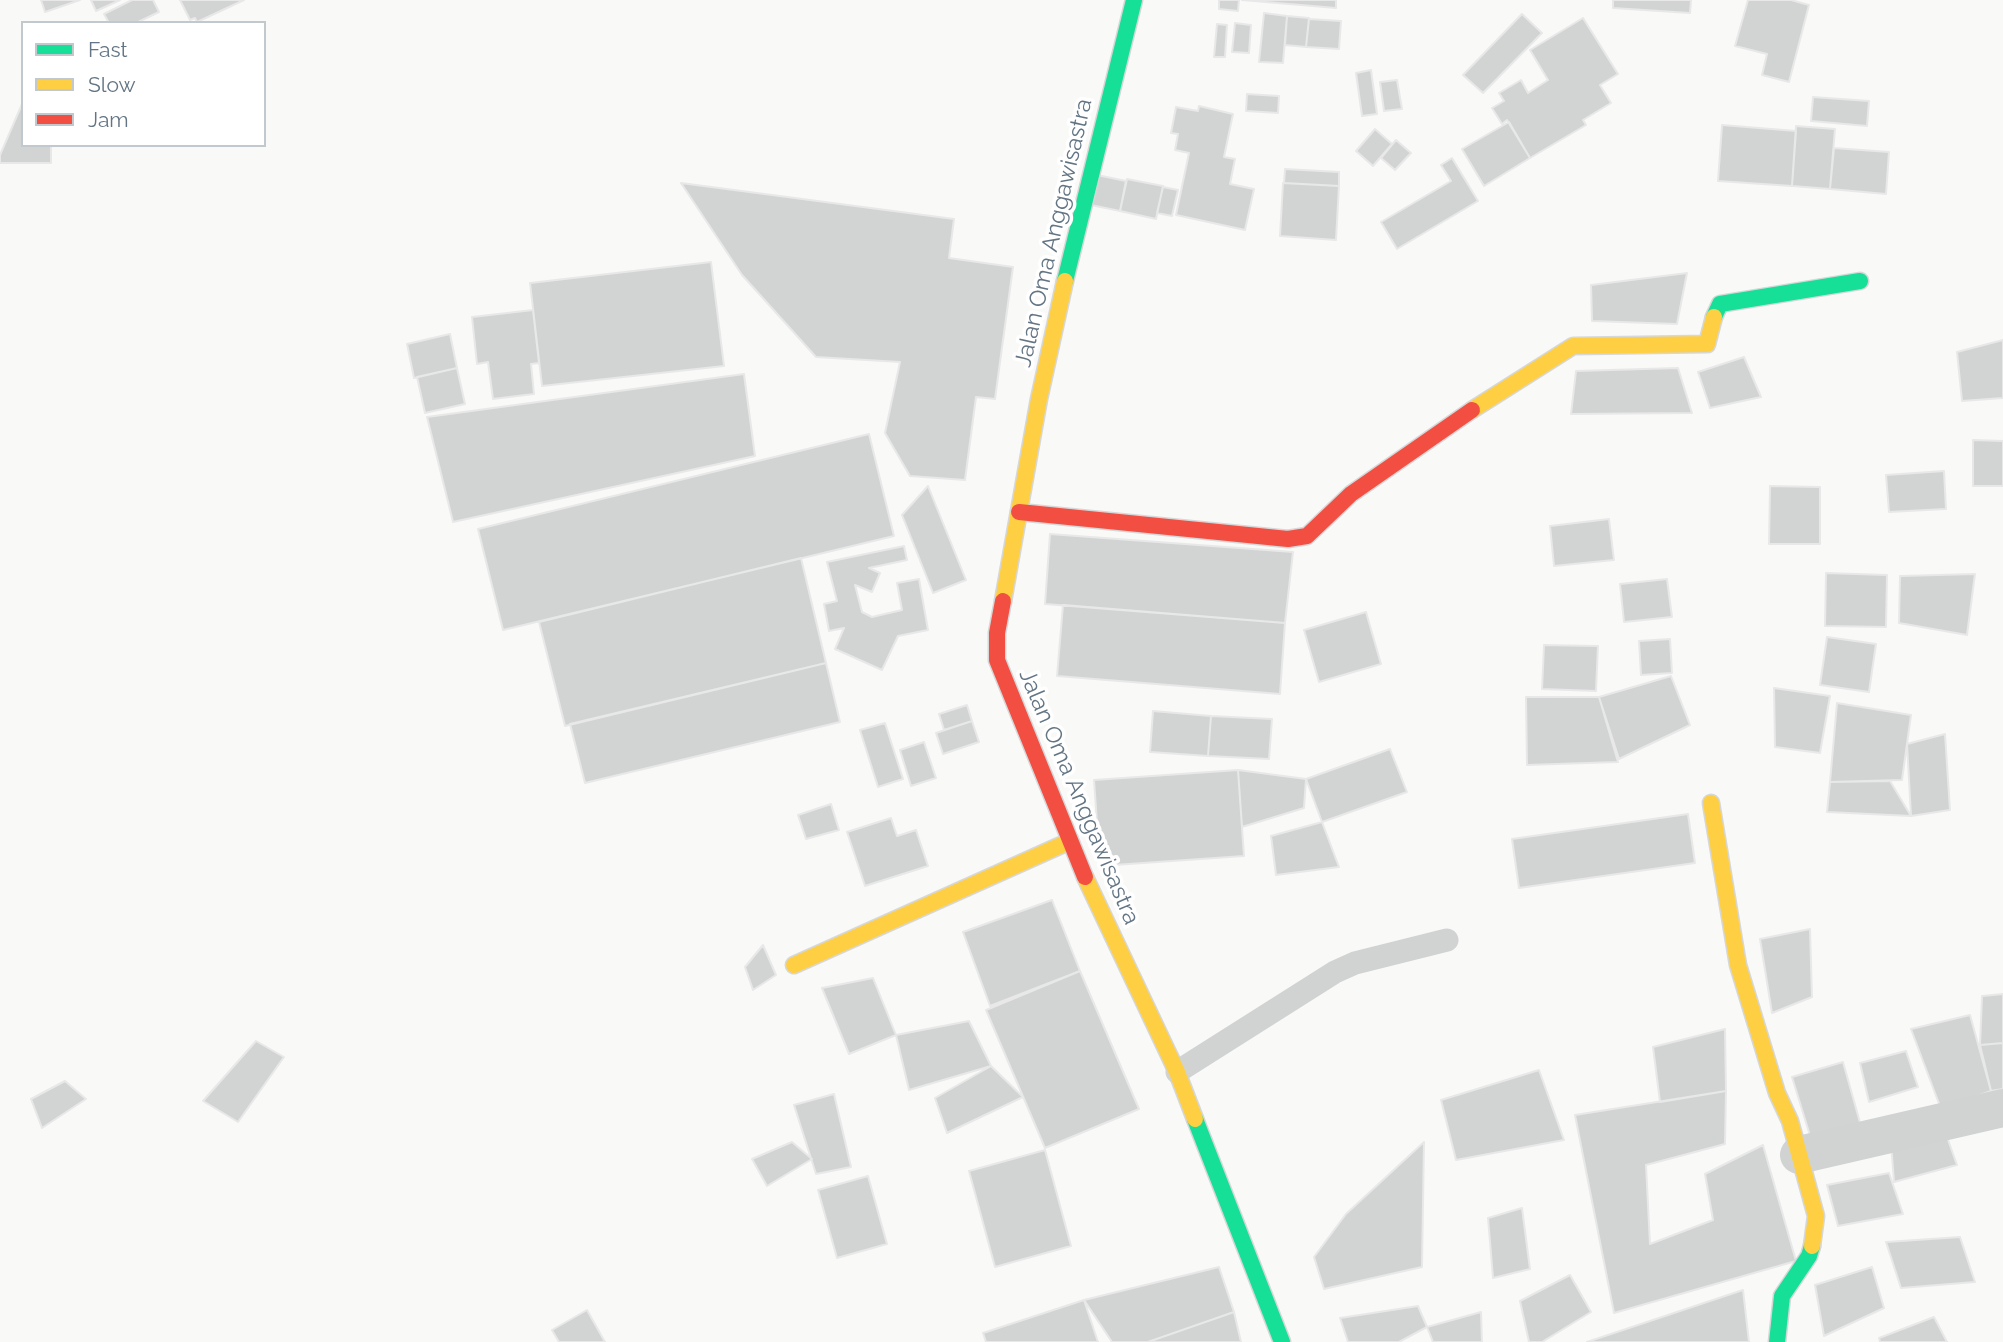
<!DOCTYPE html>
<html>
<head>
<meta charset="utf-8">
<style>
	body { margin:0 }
	#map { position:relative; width:2003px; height:1342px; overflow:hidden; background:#f9f9f8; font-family:Raleway,sans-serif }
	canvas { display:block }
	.legend { position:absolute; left:21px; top:21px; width:245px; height:126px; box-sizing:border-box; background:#fff; border:2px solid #c1c8ce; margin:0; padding:9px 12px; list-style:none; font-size:21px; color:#637584 }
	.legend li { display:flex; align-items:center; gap:14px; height:35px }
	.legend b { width:35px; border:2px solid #c1c8ce }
</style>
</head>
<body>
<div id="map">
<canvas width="2003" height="1342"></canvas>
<ul class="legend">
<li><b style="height:9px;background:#16e098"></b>Fast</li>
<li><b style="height:9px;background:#ffcf43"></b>Slow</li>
<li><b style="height:9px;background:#f24e42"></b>Jam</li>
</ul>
</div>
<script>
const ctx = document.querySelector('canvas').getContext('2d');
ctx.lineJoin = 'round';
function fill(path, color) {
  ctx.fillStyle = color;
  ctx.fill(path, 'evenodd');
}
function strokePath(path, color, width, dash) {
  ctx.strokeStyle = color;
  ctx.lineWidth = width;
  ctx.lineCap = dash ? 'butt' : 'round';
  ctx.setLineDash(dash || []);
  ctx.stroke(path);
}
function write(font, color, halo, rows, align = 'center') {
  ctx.font = font + ' Raleway,sans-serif';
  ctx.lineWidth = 7;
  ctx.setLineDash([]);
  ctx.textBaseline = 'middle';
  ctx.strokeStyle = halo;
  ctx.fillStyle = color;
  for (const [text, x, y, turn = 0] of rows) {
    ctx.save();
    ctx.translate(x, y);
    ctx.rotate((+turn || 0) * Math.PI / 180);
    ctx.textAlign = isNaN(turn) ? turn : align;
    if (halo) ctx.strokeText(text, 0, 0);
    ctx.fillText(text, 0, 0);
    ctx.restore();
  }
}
const building = new Path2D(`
	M41 0H80L45 12Z
	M91 0H120L96 11Z
	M132 0H153L159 12 136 23H109L104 14Z
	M180 0H244L197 22 195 18 190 20Z
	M1219 0H1239L1238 11 1219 9Z
	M1242 0H1336V8Z
	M1613 0H1691L1690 13 1613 8Z
	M1748 0H1791L1809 5 1789 82 1762 75 1767 54 1735 46Z
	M1264 13 1287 16 1283 63 1259 62Z
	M1522 14 1542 33 1483 93 1463 75Z
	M1287 16 1309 18 1306 47 1285 45Z
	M1583 18 1618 74 1600 85 1611 103 1583 120 1586 125 1530 158 1507 120 1502 124 1492 108 1504 101 1499 93 1521 80 1528 93 1548 80 1530 50Z
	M1309 19 1341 21 1339 49 1306 47Z
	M1235 23 1251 25 1249 53 1232 52Z
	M1217 24 1227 25 1225 57H1214Z
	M1371 70 1377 114 1362 116 1356 73Z
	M1397 80 1402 109 1384 111 1380 82Z
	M1247 94 1279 96 1278 113 1246 111Z
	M1813 97 1869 101 1867 126 1811 121Z
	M22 104 23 145H51V163H0V155Z
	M1199 106 1233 114 1224 157 1235 159 1230 184 1254 189 1245 230 1176 215 1189 153 1175 150 1178 134 1171 133 1176 107 1198 111Z
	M1509 122 1530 158 1484 186 1462 149Z
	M1722 125 1796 131 1792 186 1718 181Z
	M1796 126 1835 129 1830 189 1792 186Z
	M1375 129 1392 144 1373 166 1356 151Z
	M1396 140 1411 153 1395 170 1381 158Z
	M1834 148 1889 152 1886 194 1830 189Z
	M1452 158 1478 201 1397 249 1381 222 1451 181 1441 165Z
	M1285 169 1339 172V186L1284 183Z
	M1097 175 1126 181 1120 211 1091 205Z
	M1127 179 1163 186 1156 219 1120 211Z
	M681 183 954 219 949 258 1013 267 995 399 976 397 965 480 910 476 885 433 900 362 816 357 742 275Z
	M1283 183 1339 186 1336 240 1280 236Z
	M1163 187 1178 190 1172 216 1157 213Z
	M711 262 724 366 542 386 530 283Z
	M1687 273 1677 324 1592 321 1591 285Z
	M533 310 539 363 531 364 534 394 493 399 488 362 477 364 472 317Z
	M450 334 457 368 414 378 407 344Z
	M2003 340V398L1962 401 1957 352Z
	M1744 357 1761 397 1710 408 1698 372Z
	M457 368 465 404 425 413 417 377Z
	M1678 368 1692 413 1571 414 1576 371Z
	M744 374 755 456 453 522 427 417Z
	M869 434 894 536 503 630 478 529Z
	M1973 440 2003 441V486H1973Z
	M1944 471 1946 509 1889 512 1886 475Z
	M928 486 966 580 933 593 902 515Z
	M1770 486 1820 487V544H1769Z
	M1609 519 1614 560 1554 566 1550 526Z
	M1050 534 1293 552 1285 623 1045 604Z
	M904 546 907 560 869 568 880 573 872 592 855 585 862 612 872 617 902 610 897 583 919 579 928 630 898 636 882 670 835 649 844 628 829 631 824 604 837 601 827 562Z
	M801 558 826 663 565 726 539 622Z
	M1826 573 1887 575 1886 627 1825 626Z
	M1975 574 1967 635 1899 623 1900 576Z
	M1667 579 1672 617 1624 622 1620 584Z
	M1063 605 1285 623 1280 694 1057 676Z
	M1366 612 1381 664 1319 682 1304 630Z
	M1827 637 1876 644 1869 692 1820 685Z
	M1670 639 1672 673 1641 675 1639 641Z
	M1544 645 1598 646 1596 691 1542 689Z
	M826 663 840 722 585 783 570 724Z
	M1671 676 1690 725 1619 759 1599 697Z
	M1774 688 1830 696 1820 753 1775 747Z
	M1526 697H1599L1618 762 1527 765Z
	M1837 703 1911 715 1902 780 1830 782Z
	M967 705 972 721 944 730 939 714Z
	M1153 711 1211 716 1208 756 1150 752Z
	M1211 716 1272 719 1269 759 1208 756Z
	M972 721 979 742 943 754 936 733Z
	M885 723 903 779 878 787 860 730Z
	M1945 734 1950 810 1911 816 1907 744Z
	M924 742 936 778 911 786 900 750Z
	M1390 749 1407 792 1322 822 1306 779Z
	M1238 770 1244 856 1100 866 1094 780Z
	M1238 770 1306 779 1304 808 1242 827Z
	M1890 781 1911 816 1827 812 1830 782Z
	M831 804 839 830 806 839 798 815Z
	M1688 814 1695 863 1519 888 1512 839Z
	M891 818 897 836 916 830 928 866 865 886 847 832Z
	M1322 822 1339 867 1276 875 1271 836Z
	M1052 900 1080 971 990 1006 963 932Z
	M1810 929 1812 997 1772 1013 1760 939Z
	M763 945 776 975 753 990 745 967Z
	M1080 971 1139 1109 1045 1148 986 1010Z
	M873 978 896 1035 849 1054 822 988Z
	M2003 994V1043L1980 1045 1982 996Z
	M1970 1015 1991 1091 1941 1109 1911 1029Z
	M969 1021 991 1066 909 1090 896 1035Z
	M1725 1029 1726 1091 1660 1102 1653 1047Z
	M256 1041 284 1057 238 1122 203 1101Z
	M2003 1043V1089L1991 1091 1980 1045Z
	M1906 1051 1918 1087 1869 1102 1860 1063Z
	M1843 1062 1861 1126 1812 1142 1792 1077Z
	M991 1066 1023 1097 947 1133 935 1098Z
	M1539 1070 1564 1140 1456 1160 1441 1100Z
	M65 1081 86 1099 42 1128 31 1099Z
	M1726 1091 1725 1144 1646 1165 1650 1244 1713 1220 1705 1174 1763 1145 1796 1261 1614 1313 1575 1115Z
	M834 1094 851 1167 816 1174 794 1105Z
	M1946 1134 1957 1165 1894 1182 1891 1143Z
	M792 1142 812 1159 767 1186 752 1159Z
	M1424 1142 1422 1267 1324 1289 1314 1257 1346 1214Z
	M1045 1150 1071 1246 995 1267 969 1171Z
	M1889 1173 1903 1214 1838 1226 1827 1185Z
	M868 1176 887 1244 837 1258 818 1190Z
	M1522 1208 1530 1269 1493 1278 1488 1218Z
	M1960 1237 1975 1282 1901 1288 1886 1242Z
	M1219 1267 1234 1312 1148 1342H1112L1084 1300Z
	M1872 1267 1884 1308 1824 1336 1815 1285Z
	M1570 1275 1591 1312 1542 1342H1529L1520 1301Z
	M1743 1290 1749 1342H1587Z
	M1084 1300 1098 1342H986L983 1333Z
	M1418 1306 1427 1327 1399 1342H1348L1340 1318Z
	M587 1310 605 1342H559L552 1330Z
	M1234 1312 1241 1342H1148Z
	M1481 1312 1482 1342H1433L1427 1327Z
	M1934 1317 1947 1342H1880L1879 1338Z`);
fill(building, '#d2d4d4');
strokePath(building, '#e8e8e8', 2);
const fast = new Path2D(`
	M1065 281 1134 0
	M1714 317 1720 304 1860 281
	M1195 1119 1282 1342
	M1777 1342 1782 1296 1809 1256 1812 1246`);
const slow = new Path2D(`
	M1472 410 1573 346 1707 344 1714 317
	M1003 601 1039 399 1065 281
	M1711 803 1738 965 1777 1093 1790 1121 1816 1216 1812 1246
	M1085 877 1177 1072 1195 1119
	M794 965 1068 842`);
const jam = new Path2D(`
	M1019 512 1288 539 1307 536 1351 494 1472 410
	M1003 601 997 633V660L1085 877`);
strokePath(fast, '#d6d7d8', 19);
strokePath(slow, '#d6d7d8', 19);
strokePath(jam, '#d6d7d8', 19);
strokePath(new Path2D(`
	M1177 1072 1335 972 1355 963 1447 940`), '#d1d3d3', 23);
strokePath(new Path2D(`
	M1799 1155 2003 1108`), '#d1d3d3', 38);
strokePath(fast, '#16e098', 16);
strokePath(slow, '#ffcf43', 16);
strokePath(jam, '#f24e42', 16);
write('23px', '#637584', '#fff', [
	["Jalan Oma Anggawisastra",1054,233,-77],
	["Jalan Oma Anggawisastra",1079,797,67]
]);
</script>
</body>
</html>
